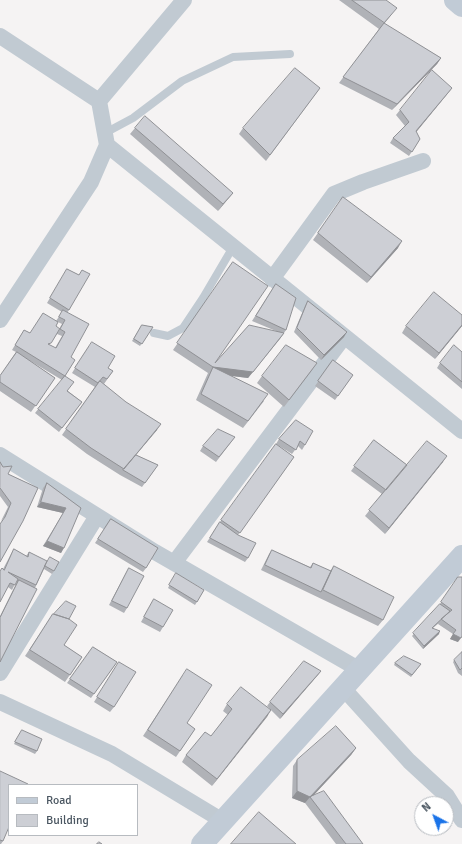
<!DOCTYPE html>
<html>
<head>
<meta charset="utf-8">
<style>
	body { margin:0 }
	#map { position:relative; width:462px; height:844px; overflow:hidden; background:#f5f3f3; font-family:Signika,sans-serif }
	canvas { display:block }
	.legend { position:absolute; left:8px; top:784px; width:130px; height:52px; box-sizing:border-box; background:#fff; border:1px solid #b7bbc0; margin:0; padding:5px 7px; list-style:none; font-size:12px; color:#4a5661 }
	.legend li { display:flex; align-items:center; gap:8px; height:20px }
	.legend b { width:20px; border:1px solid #b7bbc0 }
	.north { position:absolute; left:414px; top:796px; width:40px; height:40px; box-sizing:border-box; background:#fff; border:1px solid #b7bbc0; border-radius:50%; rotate:319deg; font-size:11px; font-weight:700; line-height:16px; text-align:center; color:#4a5661 }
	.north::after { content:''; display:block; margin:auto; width:14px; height:18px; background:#1a73e8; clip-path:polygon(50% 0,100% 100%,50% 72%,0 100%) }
</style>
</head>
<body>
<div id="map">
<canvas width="462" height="844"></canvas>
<ul class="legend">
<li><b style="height:5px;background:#c1cbd6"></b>Road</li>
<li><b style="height:11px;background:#cdcfd5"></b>Building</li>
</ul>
<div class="north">N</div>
</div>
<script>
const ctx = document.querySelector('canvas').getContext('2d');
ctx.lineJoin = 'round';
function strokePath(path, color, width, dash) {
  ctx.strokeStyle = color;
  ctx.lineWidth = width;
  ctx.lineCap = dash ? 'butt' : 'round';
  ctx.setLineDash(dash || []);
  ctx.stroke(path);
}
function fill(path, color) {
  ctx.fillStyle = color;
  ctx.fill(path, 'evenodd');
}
strokePath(new Path2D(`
	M105 133 133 118 182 81 233 57 290 54
	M154 333 168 336 183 328 203 298 233 247`), '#c1cad2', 8);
strokePath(new Path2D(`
	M0 36 99 101
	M107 145 462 431
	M272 279 334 194 363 182 423 161
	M0 320 91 182 107 145 99 101 184 0
	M0 455 155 552 360 670
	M174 563 344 337
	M0 673 97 516
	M343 688 409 761 447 796 462 820
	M0 702 112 754 223 821`), '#c1cad2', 16);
strokePath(new Path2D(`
	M455 0 462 6
	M202 844 462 556`), '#c1cbd6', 22);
fill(new Path2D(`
	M339 0H386L392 14 384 24 441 58 437 64 392 110 339 83 379 29Z
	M320 88 266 161 239 134 243 128Z
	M452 88 416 132 420 139 409 156 390 143 393 138 405 126 396 115 400 110Z
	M135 128 233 193 218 211 130 134Z
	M343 197 398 248 367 283 313 240Z
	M233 262 215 363 276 331 252 321 273 288 286 330 280 339 248 378 231 376 264 401 243 428 196 400 208 373 173 350Z
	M67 269 79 275 82 270 69 310 67 313 71 357 65 376 68 391 82 402 59 432 35 413 62 380 27 359 55 378 31 412 0 391V376L16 352 12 350 24 330 30 333 56 321 62 312 47 303ZM58 322 62 324 59 329 56 326ZM57 334 62 336 55 348 49 345Z
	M308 301 344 337 321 360 294 332 305 306Z
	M462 315V326L435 359 402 333 406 326Z
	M142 325 153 327 140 346 132 341Z
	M89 346 108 368 113 371 104 384 100 381 157 430 136 455 158 465 142 487 120 475 87 454 62 435 95 387 72 373Z
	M462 352V389L437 368 440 363Z
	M333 360 353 375 335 400 315 386Z
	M313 369 284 407 257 383 262 376Z
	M296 420 305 445 302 450 298 446 292 454 276 444 279 439Z
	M235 437 216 462 200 451 203 446Z
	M374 440 407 465 443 462 385 534 365 516 382 494 351 471Z
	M276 444 294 457 238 535 248 558 245 562 207 542 220 522Z
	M0 462 8 474 38 488 1 521 8 507 0 496Z
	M47 483 81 508 61 553 43 546 63 513 37 507 43 488Z
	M111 519 146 568 143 572 95 543Z
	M14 549 26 556 29 552 54 571 52 574 44 569 0 662V616L17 582H16L12 590 8 587 3 569 11 554Z
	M272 550 310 567 313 563 330 571 334 566 383 620 378 626 261 570 269 554Z
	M129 568 127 608 124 613 109 605 126 573Z
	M174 576 204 590 195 605 168 588Z
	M458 577V642L450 639 453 634 438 624 439 623 433 628 439 634 423 649 412 636 440 604Z
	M154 599 163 627 160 632 141 622Z
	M53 614 69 619 64 645 82 657 65 682 25 656Z
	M93 647 117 662 91 698 67 683Z
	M462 652V676L458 673 453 662Z
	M395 663 421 664 411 677 394 665Z
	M116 667 114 707 110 712 94 702Z
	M321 671 280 719 271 710 212 786 182 762 186 755 211 736 228 715 223 711 227 704 270 709 267 706 270 702Z
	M183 675 187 723 195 729 176 757 143 736Z
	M22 730 37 751 35 754 14 744Z
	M356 748 351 755 313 796 363 844H336L305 803 292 798 293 766 297 760Z
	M0 771 3 841 1 844H0Z`), '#b0b2b7');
fill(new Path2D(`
	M441 58 437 64 392 110 397 104Z
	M452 88 449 92 413 136 416 131Z
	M233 193 218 211 223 204Z
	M402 241 398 248 367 283 371 277Z
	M462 325V326L435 359 439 353Z
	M347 332 344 337 321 360 324 355Z
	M284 333 248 378 210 373 213 367Z
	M161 424 157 430 123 470Z
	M447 456 443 462 385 534 389 528Z
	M41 502 66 508 63 513 37 507Z
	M47 541 64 548 61 553 43 546Z
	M440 631 439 634 423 649 424 646Z
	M453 634 461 638 458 642 450 639Z
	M321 671 318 675 280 719 283 714Z
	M271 710 267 717 212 786 217 779Z
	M356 748 351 755 311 798 310 797Z
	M297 791 310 797 305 803 292 798Z`), '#909195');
const building = new Path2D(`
	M352 0H386L397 8 384 23 441 58 397 104 343 77 384 23Z
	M295 68 320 88 270 155 243 128Z
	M432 70 452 88 416 131 420 139 412 152 393 138 409 122 400 110Z
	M145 116 233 193 223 204 135 128Z
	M343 197 402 241 371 277 318 233Z
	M233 262 268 286 215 363 249 325 284 333 253 372 213 367 268 394 248 421 201 394 213 367 177 343Z
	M67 269 79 275 82 270 90 274 69 310 50 298Z
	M276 284 296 298 286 330 256 316Z
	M434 292 462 315V325L439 353 406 326Z
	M308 301 347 332 324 355 297 328Z
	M63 310 89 324 71 357 75 360 65 376 15 345 24 330 30 333 43 313 58 322 56 326 60 329 65 320 59 317ZM60 329 65 332 56 348 48 344 51 343Z
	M142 325 153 327 142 344 134 339Z
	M92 342 115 356 108 368 113 371 107 379 103 377 98 383 75 368Z
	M286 345 317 363 289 400 262 376Z
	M454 345 462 352V382L440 363Z
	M17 352 55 378 36 406 0 382V376Z
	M333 360 353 375 338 396 318 381Z
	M65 376 74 382 67 391 82 402 62 428 38 409Z
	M100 381 126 402 161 424 124 469 91 448 66 429Z
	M296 420 313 431 305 445 300 441 296 450 279 439Z
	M218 429 235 437 219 457 203 446Z
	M374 440 407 465 386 490 354 466Z
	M427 441 447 456 389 528 369 510Z
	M276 444 294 457 240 533 221 520Z
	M136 455 158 465 145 483 123 470Z
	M0 462 3 467 12 466 8 474 38 488 23 521 0 562V524L5 517 11 503 0 488Z
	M47 483 81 508 64 548 47 541 66 508 41 502Z
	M111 519 158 548 146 568 98 539Z
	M220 522 238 535 256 543 248 558 210 538Z
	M14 549 28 557 29 552 47 561 36 585 8 572 18 579 15 585 10 583 0 602V571L2 568 4 570Z
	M272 550 311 568 313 563 331 571 321 592 265 565Z
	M50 557 59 562 54 571 45 566Z
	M334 566 394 597 383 620 323 590Z
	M129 568 144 576 127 608 112 601Z
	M176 573 204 590 197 602 169 585Z
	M458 577H462V636L461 638 453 634 456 630 441 619 452 610 441 602Z
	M19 580 37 589 0 662V618Z
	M154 599 173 610 163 627 144 617Z
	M66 601 76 606 69 619 54 614Z
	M440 604 450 611 432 628 440 631 424 646 413 633Z
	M53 614 69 619 77 625 64 645 82 657 70 675 30 650Z
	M93 647 117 662 94 694 70 679Z
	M462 652V668L460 670 454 660Z
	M404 656 421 664 412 675 395 663Z
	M304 661 321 671 283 714 270 702Z
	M119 662 136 672 114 707 97 697Z
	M187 669 212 685 187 723 195 729 180 751 148 730Z
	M241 687 271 710 217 779 186 755 205 732 211 736 232 709 227 704Z
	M336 726 356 748 310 797 297 791V760Z
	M22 730 42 739 37 751 15 742Z
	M0 771 28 784V785H9V827L3 841 0 840Z
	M324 791 363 844H346L310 797Z
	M259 812 296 844H231Z
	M99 842 102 844H97Z`);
fill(building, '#cdcfd5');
strokePath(building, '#909195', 1);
</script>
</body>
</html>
